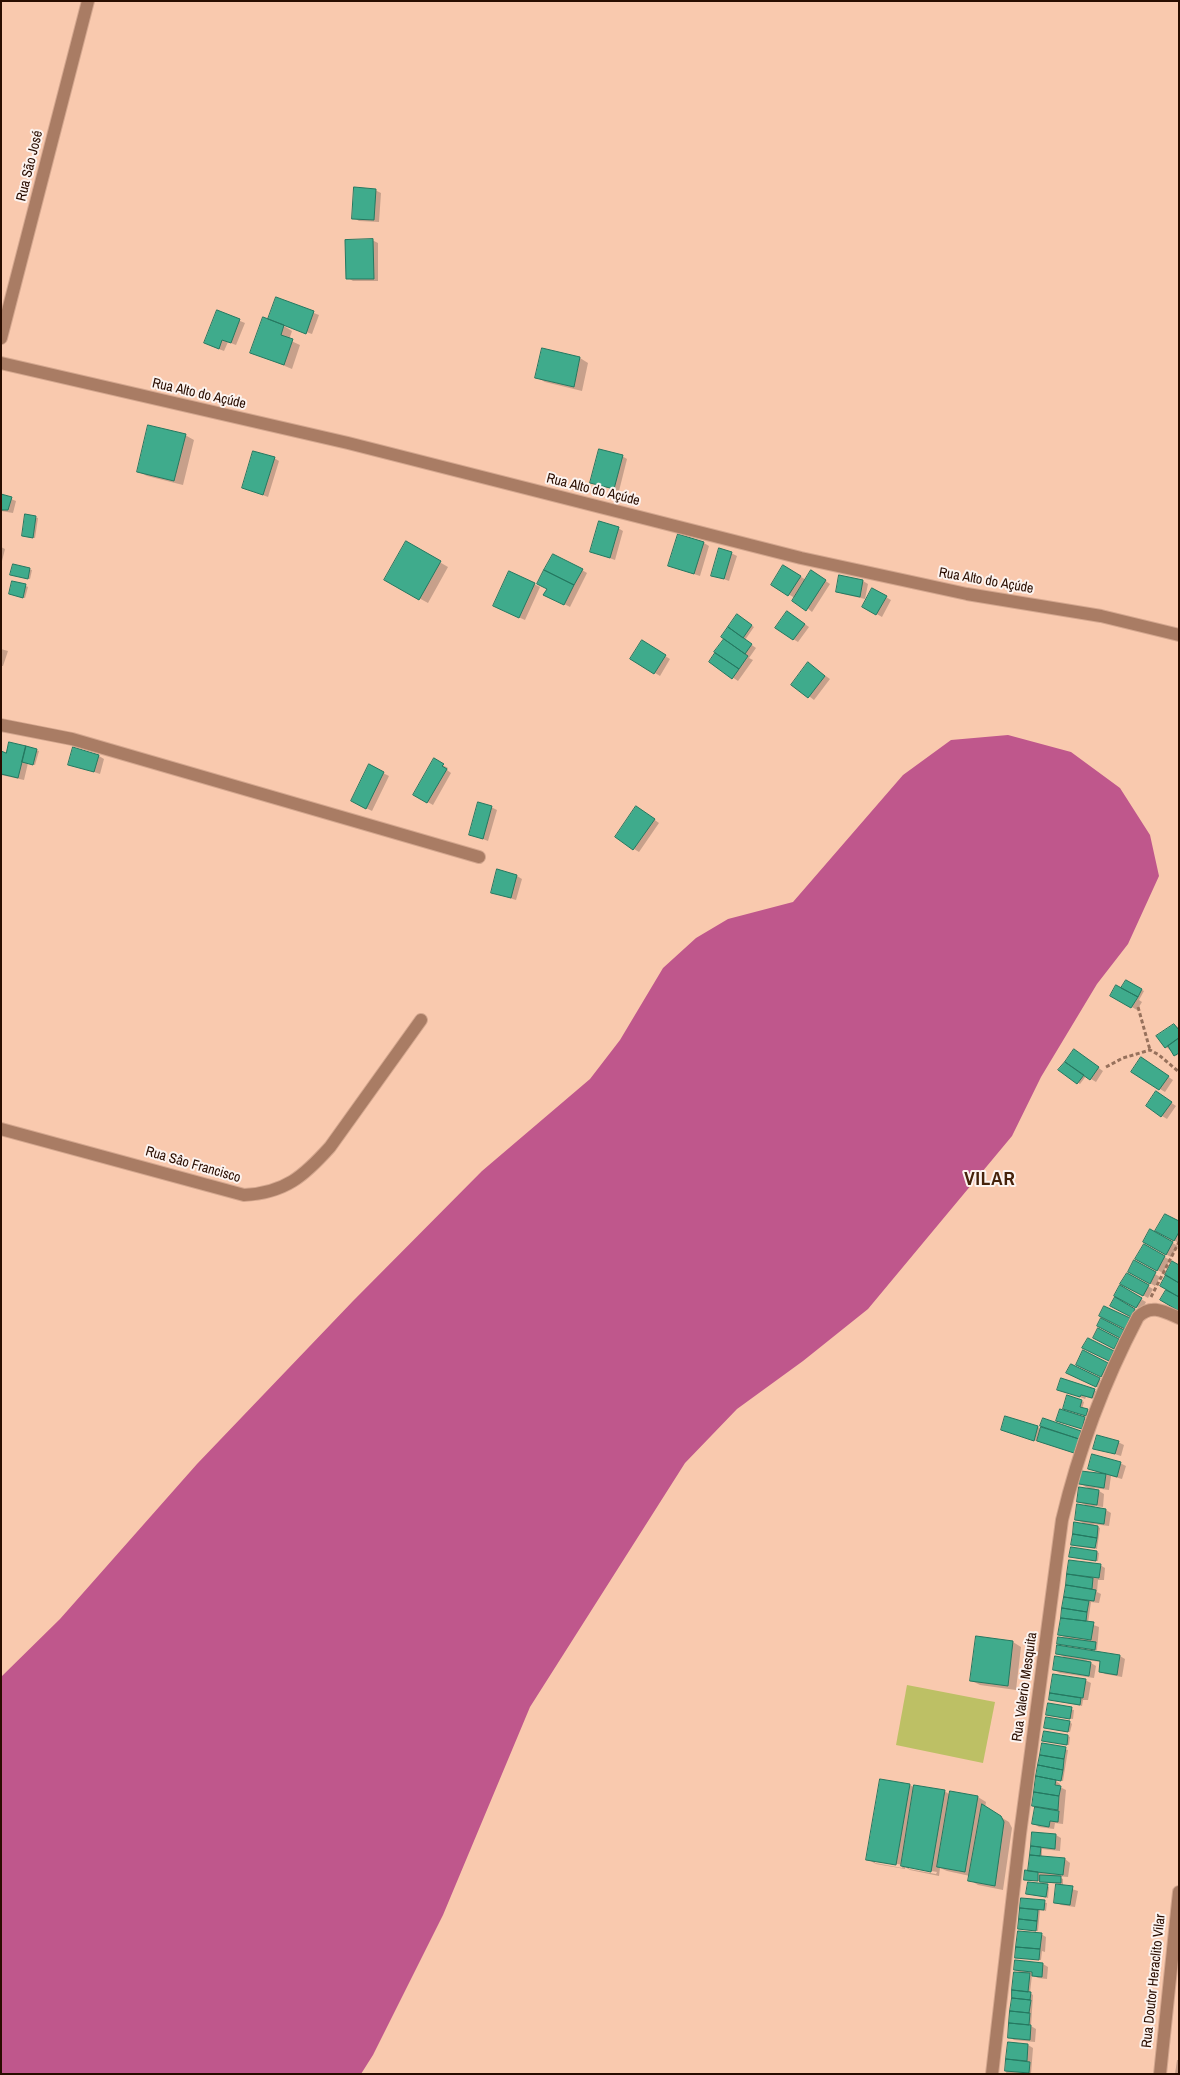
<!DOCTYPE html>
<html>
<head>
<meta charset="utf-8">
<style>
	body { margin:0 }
	#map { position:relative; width:1180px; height:2075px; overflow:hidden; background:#f9c9ae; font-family:"Archivo Narrow",sans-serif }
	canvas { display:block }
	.frame { position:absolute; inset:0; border:2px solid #290d00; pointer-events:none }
</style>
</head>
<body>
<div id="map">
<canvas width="1180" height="2075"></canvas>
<div class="frame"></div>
</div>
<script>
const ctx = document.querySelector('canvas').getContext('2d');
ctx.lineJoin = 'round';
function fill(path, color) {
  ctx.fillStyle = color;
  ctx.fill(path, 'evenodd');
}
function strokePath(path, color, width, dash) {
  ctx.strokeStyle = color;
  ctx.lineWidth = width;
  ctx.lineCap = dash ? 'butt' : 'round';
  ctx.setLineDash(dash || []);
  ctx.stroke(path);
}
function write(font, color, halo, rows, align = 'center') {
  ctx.font = font + ' "Archivo Narrow",sans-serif';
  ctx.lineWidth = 4;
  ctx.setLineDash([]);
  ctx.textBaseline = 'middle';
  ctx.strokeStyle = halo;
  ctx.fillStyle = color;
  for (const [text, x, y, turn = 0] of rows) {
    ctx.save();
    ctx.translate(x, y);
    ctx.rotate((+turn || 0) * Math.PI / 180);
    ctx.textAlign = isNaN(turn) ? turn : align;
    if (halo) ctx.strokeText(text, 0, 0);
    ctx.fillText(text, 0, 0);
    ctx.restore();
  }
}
fill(new Path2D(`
	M907 1685 995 1702 983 1763 896 1745Z`), '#bdc065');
fill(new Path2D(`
	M1008 735 1071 752 1120 788 1150 835 1159 876 1128 944 1097 984 1041 1077 1012 1136 868 1309 803 1361 737 1409 685 1463 530 1707 443 1915 373 2055 361 2074H1V1677L60 1619 197 1464 353 1301 482 1171 590 1079 620 1040 663 968 696 938 728 919 793 902 903 775 951 740Z`), '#bf578c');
fill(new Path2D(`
	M375 190 381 193 379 222 359 221 354 218Z
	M372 240 378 243V281H353L348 278Z
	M277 299 319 315 312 334 279 323 292 331 289 340 300 345 292 369 251 352 269 321Z
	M218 312 245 323 236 345 228 342 224 351 211 346Z
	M542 350 580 358 588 363 582 391 545 382 536 377Z
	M185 435 194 440 183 485 147 476 139 472Z
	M622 456 627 459 619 491 592 482Z
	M274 458 279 461 268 497 244 488Z
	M1 495 16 501 13 513 1 511Z
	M26 516 38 518 35 538 26 537Z
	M618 528 623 531 615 560 592 552Z
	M407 543 448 567 428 603 386 580Z
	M704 543 709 546 700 576 675 568Z
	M1 547 5 549 2 561H1Z
	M731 553 737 556 729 581 713 575Z
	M13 566 32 570 30 579 14 575Z
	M784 566 806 580 817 575 830 584 812 612 795 598 772 585Z
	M582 570 587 573 570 607 545 594Z
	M510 572 540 587 525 620 500 609Z
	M863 581 868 584 865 599 843 594 837 591Z
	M26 586 28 587 25 598 13 595Z
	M872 589 891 600 882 617 863 606Z
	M792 615 809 627 798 642 793 639Z
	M737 616 754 627 745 640 756 648 749 658 753 660 738 681 710 662 726 639Z
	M642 642 670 659 660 676 632 659Z
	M1 649 8 651 3 666H1Z
	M813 667 830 679 814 700 793 684Z
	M10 743 39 751 35 765 28 763 24 780 1 775V753L7 754Z
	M99 756 104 759 100 774 70 764Z
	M434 760 448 768 447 770 451 773 433 805 414 794Z
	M369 766 389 776 372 811 352 801Z
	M491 807 497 810 488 841 470 834Z
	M642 811 659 823 639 852 634 849Z
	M517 876 522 879 516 900 493 893Z
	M1126 981 1144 991 1139 1000 1142 1002 1137 1010 1111 995 1122 989Z
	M1174 1025 1179 1028 1177 1056 1166 1047Z
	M1079 1054 1103 1071 1096 1082 1086 1076 1080 1084 1060 1070Z
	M1147 1062 1173 1080 1165 1092 1160 1089Z
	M1161 1096 1176 1106 1167 1119 1162 1116Z
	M1179 1223V1243L1157 1231Z
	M1151 1231 1178 1246 1171 1257 1144 1242Z
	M1144 1246 1170 1260 1163 1273 1137 1259Z
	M1135 1262 1160 1277 1155 1286 1129 1271Z
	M1127 1274 1153 1289 1148 1298 1122 1283Z
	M1120 1287 1146 1302 1142 1310 1116 1295Z
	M1107 1364 1112 1367 1106 1379 1083 1367Z
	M1073 1375 1099 1379 1104 1382 1101 1389Z
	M1059 1389 1094 1390 1100 1393 1097 1400 1086 1397 1085 1399Z
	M1082 1401 1084 1402 1082 1409 1090 1412 1088 1416 1066 1409Z
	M1061 1411 1090 1421 1087 1431 1058 1420Z
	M1044 1420 1086 1435 1080 1455 1002 1430 1038 1427 1041 1429Z
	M1118 1442 1124 1445 1121 1456 1095 1448Z
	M1120 1463 1126 1466 1122 1479 1111 1476 1109 1490 1094 1488 1104 1494 1103 1507 1095 1506 1094 1508 1106 1510 1111 1513 1109 1526 1093 1524 1100 1528 1097 1549 1075 1546 1072 1544 1086 1525 1076 1519 1089 1507 1078 1501 1091 1490 1081 1484 1100 1474 1090 1468Z
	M1097 1552 1099 1553 1098 1561 1071 1557Z
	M1070 1561 1100 1565 1105 1568 1104 1580H1098L1097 1592 1101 1594 1099 1603 1091 1602 1088 1623 1099 1627 1097 1650 1061 1644 1068 1639 1060 1635 1065 1599 1072 1600 1065 1596Z
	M1013 1642 1021 1647 1016 1690 980 1685 972 1681Z
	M1057 1653 1120 1656 1125 1659 1122 1677 1105 1674 1100 1671 1101 1662 1086 1660 1096 1666 1094 1678 1060 1673 1054 1670 1067 1659Z
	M1054 1675 1085 1680 1091 1683 1088 1700H1083L1082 1706 1050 1700Z
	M1049 1705 1074 1710 1073 1719 1050 1716Z
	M1070 1722 1072 1724 1070 1732 1046 1728Z
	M1045 1732 1068 1736 1070 1737 1069 1745 1046 1741Z
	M1043 1744 1068 1750 1063 1781 1053 1779 1060 1784V1787L1066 1790 1063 1824 1055 1823 1054 1829 1039 1827 1034 1824 1036 1807 1033 1806Z
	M910 1785 915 1788 944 1791 951 1795V1793L978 1797 986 1802 985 1808 1009 1822 1012 1828 1003 1890 978 1885 970 1880V1876L947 1871 940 1868 939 1876 910 1870 905 1867V1869L876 1864 867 1859ZM875 1860 903 1865 902 1868 875 1863ZM909 1867 937 1872 936 1874 909 1869Z
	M1033 1833 1056 1835 1061 1838 1060 1851 1042 1849V1857L1065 1859 1070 1863 1068 1877 1057 1876 1063 1879V1886L1078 1891 1075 1907 1061 1905 1055 1902 1058 1884 1025 1879 1030 1872Z
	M1047 1886 1049 1887 1048 1898 1027 1894Z
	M1022 1899 1047 1903 1046 1911 1040 1910 1038 1931 1019 1928Z
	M1041 1934 1046 1937 1045 1952 1042 1951 1041 1960 1019 1958Z
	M1043 1964 1048 1967 1047 1979 1038 1978 1032 1975 1030 1993 1033 1995 1031 2026 1036 2029 1035 2042 1014 2040 1009 2037 1023 1974 1015 1970Z
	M1028 2045 1033 2048 1031 2074H1006L1007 2061H1011L1007 2059Z
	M1177 2060H1179V2074H1175Z`), '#0003');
const building = new Path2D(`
	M354 187 376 189 374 220 352 219Z
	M373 239 374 279H346L345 240Z
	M276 297 314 311 306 334 268 319Z
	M217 310 240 319 231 343 222 340 219 349 204 343Z
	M263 317 284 325 281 335 293 339 284 365 250 353Z
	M542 348 580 357 574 387 535 378Z
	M148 425 186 434 174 481 137 472Z
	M599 449 623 455 614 489 590 483Z
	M253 451 275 457 263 495 242 488Z
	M1 494 12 497 8 510H1Z
	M25 514 36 516 33 538 22 536Z
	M599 521 619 527 610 558 590 552Z
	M678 534 704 542 694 574 668 566Z
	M406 541 441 561 419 600 384 580Z
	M719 548 732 552 724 579 711 576Z
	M553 554 583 569 574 585 544 570Z
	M13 564 30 568 28 579 10 575Z
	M783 565 801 576 788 596 771 585Z
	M544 570 574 585 564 605 543 595 547 589 537 584Z
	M811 570 826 580 806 611 792 601Z
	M509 571 535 583 519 618 493 606Z
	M839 575 863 580 860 597 836 592Z
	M12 581 26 584 23 598 9 594Z
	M872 588 887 596 876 615 862 607Z
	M787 611 805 624 793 640 775 628Z
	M737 614 752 625 743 638 728 627Z
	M728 627 752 644 745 654 721 637Z
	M724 639 748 656 739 669 714 652Z
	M642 640 666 655 654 674 630 659Z
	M715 653 739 669 732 679 709 662Z
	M808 662 825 676 808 698 791 685Z
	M9 742 26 746 18 778 1 774V751L6 753Z
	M26 746 37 749 33 765 22 762Z
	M73 747 99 755 94 772 68 765Z
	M434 758 444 764 442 766 447 769 427 803 413 795Z
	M369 764 384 772 366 809 351 801Z
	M478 802 492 806 483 839 469 835Z
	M636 806 655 819 633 850 615 837Z
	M497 869 517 875 511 898 491 893Z
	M1126 980 1142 989 1138 997 1121 988Z
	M1116 985 1138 997 1131 1008 1110 996Z
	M1174 1024 1179 1030V1038L1165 1048 1156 1036Z
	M1179 1038V1053L1174 1056 1168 1046Z
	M1074 1049 1099 1067 1090 1080 1065 1062Z
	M1141 1057 1169 1076 1159 1090 1131 1072Z
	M1065 1062 1084 1075 1077 1084 1058 1070Z
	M1156 1091 1172 1102 1161 1117 1146 1106Z
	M1165 1214 1179 1221V1232L1174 1241 1155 1231Z
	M1150 1229 1173 1242 1166 1255 1143 1242Z
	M1144 1244 1165 1256 1157 1271 1135 1259Z
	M1134 1260 1156 1272 1150 1284 1128 1272Z
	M1172 1261 1179 1265V1283L1165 1275Z
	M1127 1273 1149 1285 1143 1296 1120 1284Z
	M1166 1275 1179 1283V1297L1160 1286Z
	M1120 1285 1142 1298 1136 1308 1114 1296Z
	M1166 1290 1179 1297V1311L1160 1300Z
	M1115 1297 1135 1309 1131 1317 1110 1306Z
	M1104 1306 1130 1318 1125 1329 1099 1316Z
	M1101 1318 1124 1330 1120 1338 1097 1326Z
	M1098 1328 1119 1339 1114 1349 1093 1338Z
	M1088 1338 1114 1351 1109 1361 1082 1348Z
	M1083 1350 1108 1363 1101 1377 1076 1365Z
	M1071 1364 1100 1378 1096 1387 1066 1373Z
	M1061 1378 1095 1389 1092 1398 1081 1395 1080 1397 1057 1390Z
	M1067 1395 1082 1400 1080 1407 1088 1409 1086 1416 1063 1409Z
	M1060 1409 1085 1417 1082 1429 1056 1421Z
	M1005 1416 1038 1426 1034 1441 1001 1430Z
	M1043 1418 1081 1431 1079 1439 1040 1426Z
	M1041 1427 1079 1439 1074 1453 1037 1441Z
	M1097 1435 1119 1441 1115 1454 1093 1449Z
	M1092 1454 1121 1462 1117 1477 1088 1469Z
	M1081 1471 1106 1474 1104 1488 1079 1484Z
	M1079 1487 1099 1490 1097 1505 1077 1502Z
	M1077 1504 1106 1509 1104 1524 1075 1520Z
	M1074 1522 1098 1526 1097 1538 1073 1534Z
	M1073 1534 1097 1538 1095 1548 1071 1545Z
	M1071 1547 1097 1551 1096 1561 1069 1557Z
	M1069 1560 1101 1564 1099 1578 1067 1574Z
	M1067 1574 1093 1578 1092 1589 1066 1585Z
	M1066 1585 1096 1590 1094 1601 1064 1597Z
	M1064 1597 1089 1601 1087 1612 1062 1608Z
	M1062 1608 1087 1612 1086 1621 1061 1618Z
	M1061 1618 1094 1622 1091 1640 1058 1635Z
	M976 1636 1013 1641 1008 1686 970 1681Z
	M1058 1637 1096 1642 1095 1650 1057 1644Z
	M1057 1645 1120 1655 1117 1675 1099 1672 1100 1661 1056 1654Z
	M1055 1656 1091 1662 1089 1676 1053 1670Z
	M1053 1674 1086 1679 1083 1698 1050 1693Z
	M1050 1693 1081 1698 1080 1705 1049 1700Z
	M1048 1703 1072 1707 1070 1719 1046 1715Z
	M1046 1717 1070 1721 1068 1732 1044 1728Z
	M1044 1731 1068 1735 1067 1745 1042 1741Z
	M1042 1743 1066 1747 1064 1759 1040 1755Z
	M1040 1755 1064 1759 1063 1770 1038 1765Z
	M1038 1765 1063 1770 1061 1781 1036 1776Z
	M1036 1776 1056 1780 1055 1785 1061 1786 1059 1796 1034 1792Z
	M880 1779 910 1784 896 1865 866 1860Z
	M914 1785 945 1790 931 1872 901 1866Z
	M950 1791 978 1796 965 1872 937 1867Z
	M1034 1792 1059 1796 1058 1810 1032 1806Z
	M982 1804 1001 1816 1004 1822 995 1886 968 1881Z
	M1035 1807 1059 1811 1058 1822 1050 1821 1049 1827 1032 1824Z
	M1032 1832 1056 1834 1055 1849 1031 1846Z
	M1031 1846 1041 1847 1040 1856 1030 1855Z
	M1030 1855 1065 1858 1063 1875 1028 1871Z
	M1025 1870 1038 1872V1881L1024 1880Z
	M1040 1875 1061 1876V1883L1040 1882Z
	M1028 1882 1048 1884 1046 1897 1026 1894Z
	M1056 1884 1073 1886 1070 1905 1054 1903Z
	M1021 1898 1045 1900 1044 1910 1020 1908Z
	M1020 1908 1038 1910 1037 1921 1019 1919Z
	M1019 1919 1037 1921 1036 1931 1018 1929Z
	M1018 1931 1042 1933 1040 1949 1016 1947Z
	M1016 1947 1040 1949 1039 1960 1015 1958Z
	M1015 1960 1043 1963 1042 1977 1032 1976V1972L1014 1970Z
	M1014 1972 1030 1973 1028 1992 1012 1990Z
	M1012 1990 1031 1992 1030 2000 1012 1998Z
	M1012 1998 1031 2000 1029 2013 1010 2011Z
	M1010 2011 1030 2013 1029 2025 1009 2023Z
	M1009 2023 1031 2025 1030 2040 1008 2038Z
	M1008 2042 1028 2044 1027 2061 1006 2059Z
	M1006 2059 1030 2062 1029 2073 1005 2071Z`);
fill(building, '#3fab8c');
strokePath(building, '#247860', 1);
const street = new Path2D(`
	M1 338 88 1
	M1 363 348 443 801 558 967 594 1101 616 1179 635
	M1 725 72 739 479 857
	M1 1129 244 1195C285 1193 304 1176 330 1147L421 1020
	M992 2074 1020 1834 1062 1520C1079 1448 1104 1382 1138 1317 1151 1304 1163 1311 1179 1318
	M1160 2074 1179 1892`);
strokePath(street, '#d4a78f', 14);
strokePath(new Path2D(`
	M1138 1007 1150 1050
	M1106 1067 1123 1058 1150 1050 1159 1055 1179 1072
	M1151 1297 1179 1242`), '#97715c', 3, [4, 2.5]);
strokePath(street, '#a97c64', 12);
write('14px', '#290d00', '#fcf3ef', [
	["Rua São José",30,166,-76],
	["Rua Alto do Açúde",199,394,13],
	["Rua Alto do Açúde",593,490,14],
	["Rua Alto do Açúde",986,581,10],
	["Rua Sâo Francisco",193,1165,16],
	["Rua Valerio Mesquita",1025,1687,-82],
	["Rua Doutor Heraclito Vilar",1154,1981,-84]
]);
ctx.letterSpacing = '1px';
write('bold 19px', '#46220a', '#fcf3ef', [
	["VILAR",990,1180]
]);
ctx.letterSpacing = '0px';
</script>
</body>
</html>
